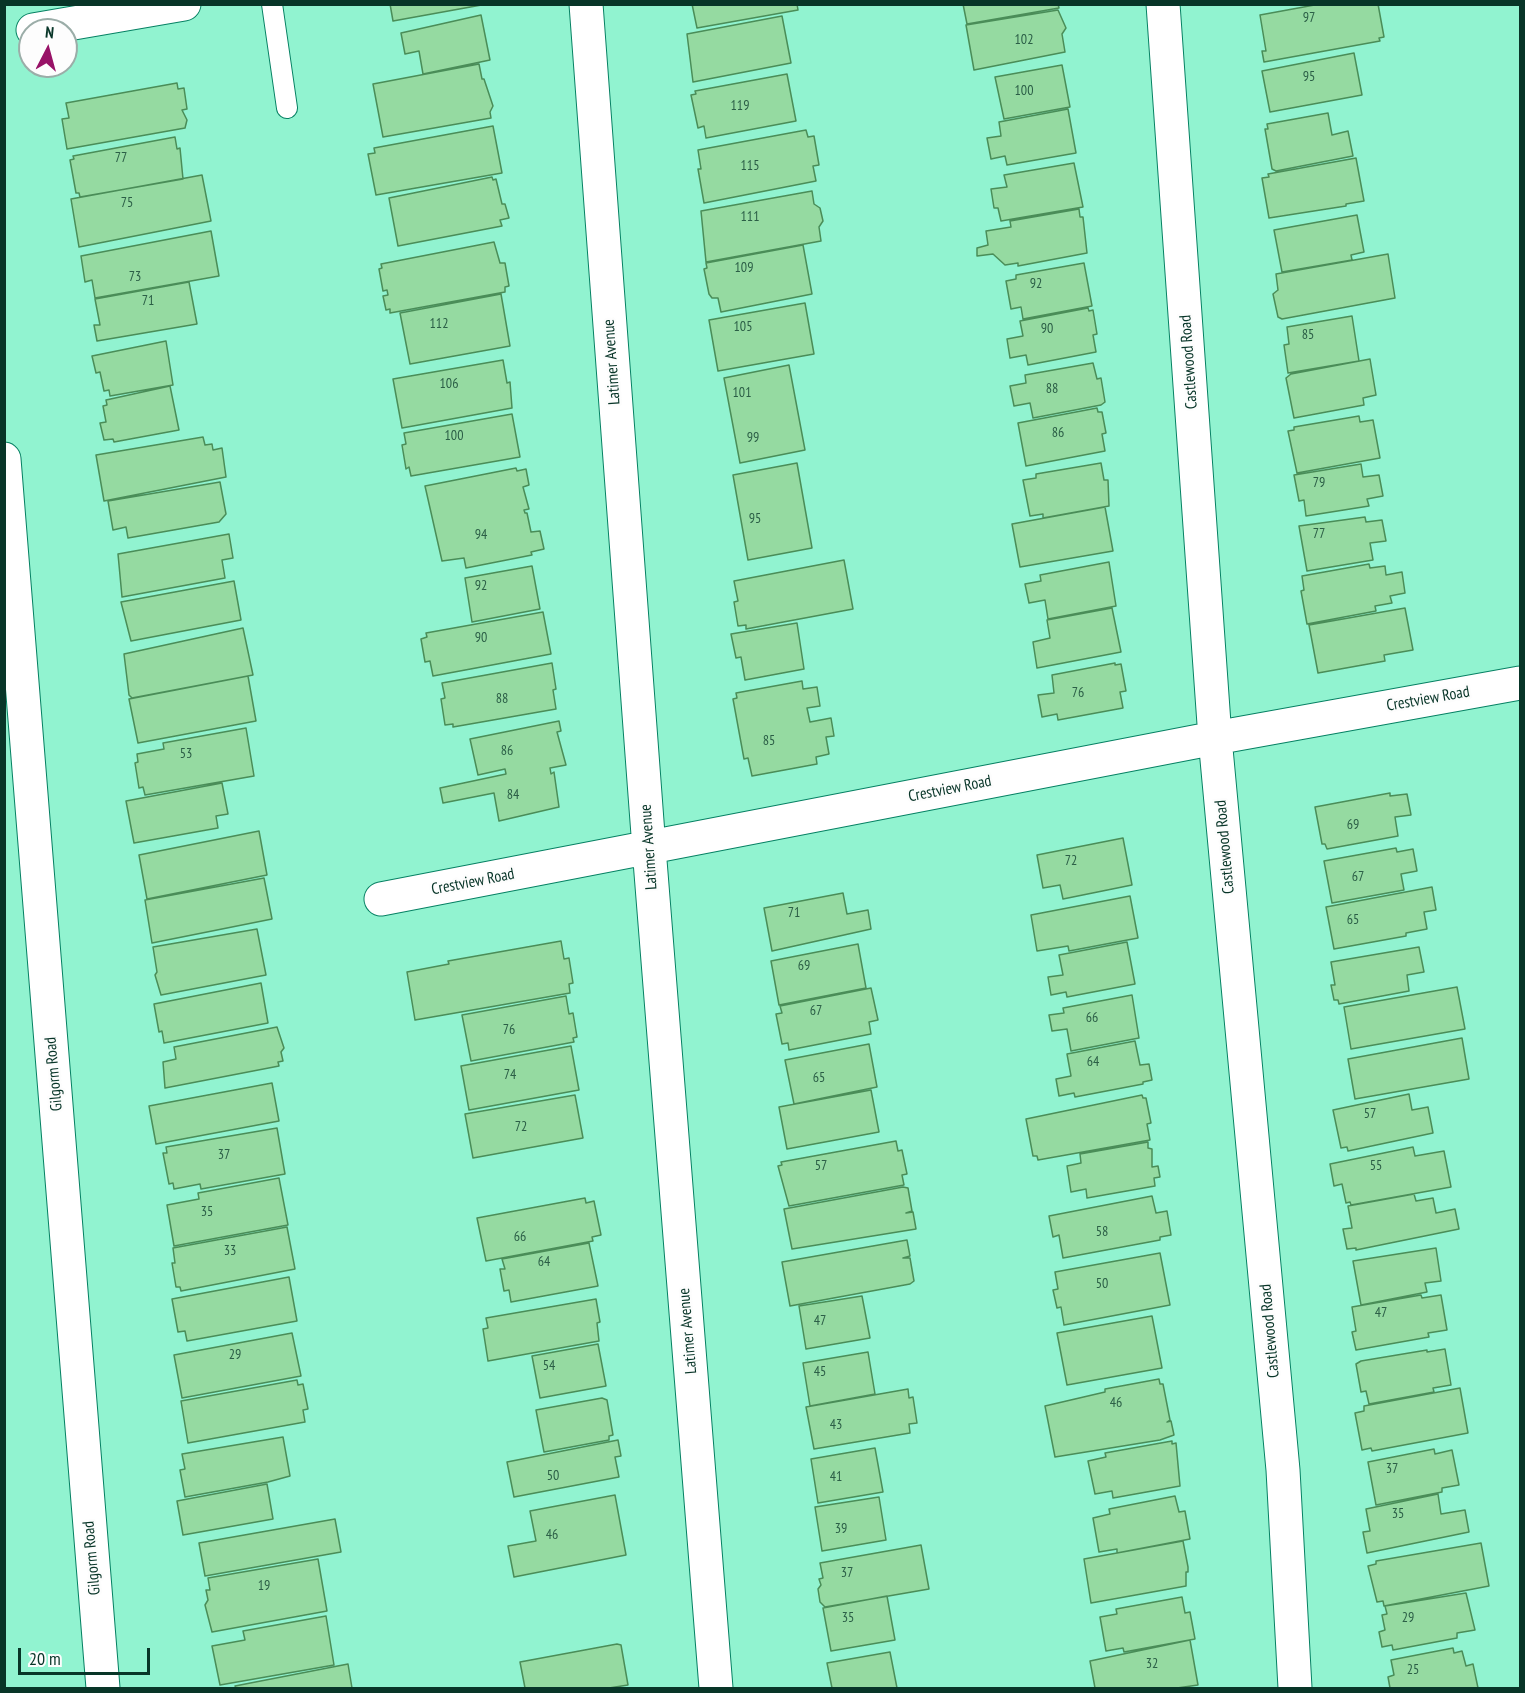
<!DOCTYPE html>
<html>
<head>
<meta charset="utf-8">
<style>
	body { margin:0 }
	#map { position:relative; width:1525px; height:1693px; overflow:hidden; background:#91f3d0; font-family:"PT Sans Narrow",sans-serif }
	canvas { display:block }
	.frame { position:absolute; inset:0; border:6px solid #083528; pointer-events:none }
	.north { position:absolute; left:18px; top:18px; width:60px; height:60px; box-sizing:border-box; background:#fdfdfd; border:2px solid #9bada8; border-radius:50%; rotate:6deg; font-size:16px; font-weight:700; line-height:24px; text-align:center; color:#083528 }
	.north::after { content:''; display:block; margin:auto; width:21px; height:27px; background:#981267; clip-path:polygon(50% 0,100% 100%,50% 72%,0 100%) }
	.scale { position:absolute; left:18px; top:1648px; width:132px; height:27px; box-sizing:border-box; border:3px solid #083528; border-top:0; padding-left:8px; font-size:18px; line-height:21px; white-space:nowrap; color:#083528; -webkit-text-stroke:4px #fdfdfd; paint-order:stroke }
</style>
</head>
<body>
<div id="map">
<canvas width="1525" height="1693"></canvas>
<div class="frame"></div>
<div class="north">N</div>
<div class="scale">20 m</div>
</div>
<script>
const ctx = document.querySelector('canvas').getContext('2d');
ctx.lineJoin = 'round';
function fill(path, color) {
  ctx.fillStyle = color;
  ctx.fill(path, 'evenodd');
}
function strokePath(path, color, width, dash) {
  ctx.strokeStyle = color;
  ctx.lineWidth = width;
  ctx.lineCap = dash ? 'butt' : 'round';
  ctx.setLineDash(dash || []);
  ctx.stroke(path);
}
function write(font, color, halo, rows, align = 'center') {
  ctx.font = font + ' "PT Sans Narrow",sans-serif';
  ctx.lineWidth = 5;
  ctx.setLineDash([]);
  ctx.textBaseline = 'middle';
  ctx.strokeStyle = halo;
  ctx.fillStyle = color;
  for (const [text, x, y, turn = 0] of rows) {
    ctx.save();
    ctx.translate(x, y);
    ctx.rotate((+turn || 0) * Math.PI / 180);
    ctx.textAlign = isNaN(turn) ? turn : align;
    if (halo) ctx.strokeText(text, 0, 0);
    ctx.fillText(text, 0, 0);
    ctx.restore();
  }
}
const building = new Path2D(`
	M390 4H487L393 21Z
	M692 4H797L798 10 697 28Z
	M963 4H1058L1059 8 967 24Z
	M1320 4H1378L1384 37 1379 38 1380 41 1264 62 1262 51H1266L1260 15Z
	M1058 10 1066 28 1062 34 1065 52 974 70 966 25Z
	M481 15 490 60 423 74 419 51 405 54 401 33Z
	M782 16 791 63 693 82 687 34Z
	M1354 53 1362 95 1270 112 1262 71Z
	M479 64 482 79H484L493 106 490 112 491 118 383 137 373 84Z
	M1062 65 1070 107 1004 119 995 77Z
	M787 74 796 121 706 138 704 126 698 128 691 95 696 94 695 91Z
	M177 83 178 89 184 88 187 109 182 110 187 120 185 128 67 149 62 119 69 118 66 103Z
	M1068 109 1076 153 1007 165 1005 156 991 159 987 138 1001 136 999 122Z
	M1328 113 1332 135 1348 131 1353 156 1276 171 1272 169 1265 129H1268L1267 124Z
	M493 126 502 173 376 195 368 154 375 153 374 148Z
	M806 130 808 137 814 136 819 165 813 166 816 181 704 203 698 169H701L698 150Z
	M175 137 177 149 180 148 183 179 80 197 79 193H76L70 160 74 159 73 156Z
	M1356 158 1364 201 1346 204V206L1269 218 1262 178 1269 177 1268 174Z
	M1074 163 1083 207 1001 221 998 208H994L991 189 1007 187 1004 175Z
	M202 175 211 221 79 247 71 199Z
	M492 177 493 180 496 179 502 204H505L509 218 500 220 502 226 398 246 389 198Z
	M812 191 814 204 820 208 823 221 819 227 821 241 706 262 701 211Z
	M1079 209 1080 217H1083L1087 253 1018 266V263L1005 265 993 254 977 256V248L988 245 986 231 1011 227 1010 221Z
	M1357 215 1364 252 1351 255 1352 260 1282 272 1274 230Z
	M211 231 219 276 95 298 92 280 85 282 81 256Z
	M494 242 500 263H505L509 286 505 287V292L390 313V309L386 310 383 296 388 295 387 290 383 291 379 269 382 268 381 264Z
	M803 245 812 294 721 312 718 298H712L709 294 704 269 707 268 706 263Z
	M1388 254 1395 298 1282 319 1278 317 1273 294 1278 290 1276 274Z
	M1084 263 1092 306 1023 319 1021 307 1011 309 1006 281 1016 279V275Z
	M189 282 197 324 97 341 94 325H100L95 299Z
	M501 294 510 346 410 364 400 313Z
	M805 303 814 354 718 371 709 320Z
	M1088 308 1089 311 1093 310 1097 334 1093 335 1096 352 1028 365 1026 355 1010 358 1007 339 1023 336 1020 321Z
	M1352 316 1359 361 1288 373 1284 345 1289 344 1287 327Z
	M166 341 173 385 110 396 109 390 104 391 100 372 96 373 92 356Z
	M1370 359 1376 395 1363 398 1364 405 1294 418 1286 378 1291 374Z
	M503 360 507 383 510 382 512 408 402 428 393 379Z
	M1093 363 1097 379 1101 378 1105 402 1101 405 1033 418 1030 403 1014 406 1010 386 1026 383 1025 375Z
	M789 365 805 450 740 463 724 378Z
	M170 386 179 430 114 442 113 439 104 440 100 423 106 422 103 406 107 405 106 400Z
	M1097 408 1098 412H1102L1106 433 1102 434 1105 451 1026 466 1018 423Z
	M512 414 520 457 411 476 409 467 406 469 402 445 406 444 404 433Z
	M1359 416 1360 422 1373 420 1380 458 1297 473 1288 431 1294 430V427Z
	M203 437 205 445 212 444 213 450 222 448 226 477 104 501 96 455Z
	M797 463 812 548 748 560 733 475Z
	M1101 463 1104 480H1108L1109 506 1043 518V514L1030 516 1023 480 1036 478V474Z
	M1361 464 1363 477 1379 475 1383 496 1367 499 1369 506 1306 516 1304 500 1299 501 1294 475Z
	M516 468 517 471 526 469 529 485 523 487 529 509 524 510 525 513H527L531 532 540 531 544 549 531 552 532 555 466 568 464 558 442 561 425 486Z
	M220 482 226 514 219 522 128 538 126 527 113 530 108 501Z
	M1105 507 1113 551 1020 567 1012 524Z
	M1365 517 1366 522 1382 520 1386 541 1370 543 1373 560 1307 571 1299 526Z
	M229 534 233 558 222 560 225 578 122 597 118 554Z
	M844 560 853 609 746 629V625L738 626 734 602 738 601 734 581Z
	M1109 562 1116 606 1048 619 1045 600 1029 603 1025 584 1041 581 1040 575Z
	M1369 564 1370 568 1385 566 1386 575 1402 572 1405 593 1390 596 1392 603 1375 606 1376 611 1307 624 1301 591 1304 590 1302 576Z
	M532 566 540 609 472 622 465 578Z
	M234 581 241 620 131 641 121 602Z
	M1112 608 1121 652 1037 668 1033 642 1050 638 1047 620Z
	M1405 608 1413 650 1384 655 1385 661 1318 673 1309 625Z
	M543 612 551 654 433 676 430 661 425 662 421 639 427 637 426 633Z
	M797 623 804 669 745 680 741 657 736 658 731 634Z
	M243 628 253 675 132 698 129 695 124 654Z
	M552 663 556 689 553 690 556 709 453 727V724L445 725 441 699 445 698 442 683Z
	M1115 663V665L1121 664 1126 691 1120 692 1123 708 1058 720 1057 714 1042 717 1038 695 1054 693 1052 675Z
	M248 676 256 721 138 743 129 699Z
	M802 681 803 689 817 687 820 706 807 708 810 722 831 718 834 736 826 737 829 754 816 757 817 764 752 776 748 758 744 759 733 699 737 698 736 693Z
	M559 721 561 731 557 732 566 765 550 768 551 774 554 772 559 807 499 821 494 793 443 803 440 788 506 774 505 769 478 775 470 739Z
	M246 728 254 776 145 795 143 787 139 788 135 763 138 762 137 754 164 749 163 743Z
	M222 783 228 814 216 816 218 828 134 843 126 801Z
	M1390 793V796L1407 794 1411 815 1395 817 1398 836 1327 849 1325 844H1322L1315 807Z
	M259 831 267 875 147 899 139 855Z
	M1123 838 1132 885 1063 899 1060 885 1043 888 1037 855Z
	M1396 848 1397 852 1413 849 1417 871 1401 874 1404 890 1332 903 1324 861Z
	M264 878 272 919 152 943 145 900Z
	M1432 887 1436 910 1424 912 1427 929 1406 933V936L1334 949 1326 907Z
	M843 893 847 914 868 910 871 929 772 951 764 908Z
	M1130 896 1138 938 1069 951 1068 946 1037 951 1031 915Z
	M257 929 266 975 161 995 155 975 157 972 153 947Z
	M561 941 564 959 569 958 573 983 569 984 570 993 415 1020 407 972 449 964 448 961Z
	M1127 942 1135 984 1067 997 1066 992 1051 995 1048 977 1063 975 1059 955Z
	M858 944 866 988 779 1005 771 961Z
	M1419 947 1424 972 1407 975 1409 991 1339 1004 1338 1000H1334L1331 985H1335L1331 962Z
	M261 983 268 1023 164 1043 162 1031 159 1032 154 1004Z
	M1457 987 1465 1029 1351 1049 1344 1007Z
	M871 988 878 1020 869 1022 871 1034 789 1050 788 1043 782 1044 776 1014 782 1013 780 1006Z
	M1132 995 1139 1038 1071 1051 1067 1029 1052 1031 1049 1015 1064 1013 1063 1008Z
	M566 996 569 1014 573 1013 577 1037 573 1038 574 1042 471 1061 462 1015Z
	M277 1027 284 1048 281 1052 283 1061 278 1062 279 1066 165 1088 163 1062 176 1059 174 1047Z
	M1462 1038 1469 1079 1355 1099 1348 1059Z
	M1135 1041 1140 1065 1149 1064 1152 1080 1143 1082V1084L1075 1097 1074 1093 1059 1096 1056 1079 1071 1076 1067 1054Z
	M869 1044 877 1087 794 1104 785 1060Z
	M571 1046 579 1090 469 1110 461 1066Z
	M272 1083 279 1121 156 1144 149 1106Z
	M871 1090 879 1132 787 1149 779 1107Z
	M1409 1094 1412 1110 1428 1107 1433 1133 1348 1151 1347 1147 1341 1148 1333 1110Z
	M575 1095 583 1138 473 1158 465 1114Z
	M1142 1095 1143 1098H1146L1151 1123 1147 1124 1150 1140 1038 1160 1037 1156H1033L1026 1119Z
	M277 1128 285 1174 201 1189 200 1184 174 1189 173 1183 169 1184 163 1153H167L166 1147Z
	M896 1141 898 1151 902 1150 907 1174 902 1175 904 1185 789 1206 778 1166 782 1165 781 1162Z
	M1148 1142V1148L1152 1149V1167L1158 1166 1160 1177 1154 1178 1155 1186 1087 1198 1086 1189 1071 1192 1067 1166 1081 1163 1080 1154Z
	M1413 1147 1415 1156 1444 1151 1451 1187 1351 1205 1350 1202 1346 1203 1342 1184 1334 1186 1330 1164Z
	M279 1178 288 1225 174 1246 167 1205 199 1199 198 1193Z
	M903 1187 908 1188 912 1211 906 1213 913 1212 916 1229 792 1249 784 1209Z
	M1414 1194 1416 1201 1433 1198 1436 1213 1455 1209 1459 1229 1356 1250V1248L1347 1249 1343 1229 1352 1228 1348 1206Z
	M1152 1196 1156 1213 1167 1211 1171 1235 1160 1237V1240L1063 1258 1059 1235 1053 1237 1049 1216Z
	M585 1198 586 1203 594 1201 601 1235 592 1237 593 1241 486 1261 477 1218Z
	M287 1227 295 1269 181 1291 180 1287H176L172 1263H175L173 1248Z
	M907 1240 910 1256 903 1258H910L914 1281 910 1284 790 1306 782 1262Z
	M589 1243 598 1286 511 1302 509 1290 504 1291 500 1269H505L502 1259Z
	M1436 1248 1441 1281 1425 1283 1427 1292 1361 1305 1353 1261Z
	M1160 1253 1170 1305 1064 1325 1061 1307 1057 1308 1053 1290 1058 1289 1055 1272Z
	M289 1277 297 1321 187 1341 185 1331 178 1332 172 1299Z
	M1421 1295 1422 1298 1441 1295 1447 1330 1428 1333 1429 1337 1356 1350 1352 1332 1356 1331 1352 1307Z
	M862 1296 870 1338 806 1349 799 1306Z
	M596 1299 600 1322 597 1323 599 1341 488 1361 483 1329 488 1328 486 1318Z
	M1152 1316 1162 1368 1067 1385 1057 1333Z
	M292 1333 301 1376 182 1398 174 1355Z
	M598 1344 606 1386 540 1398 532 1356Z
	M1445 1349 1451 1385 1433 1388 1434 1392 1369 1404 1366 1391 1361 1392 1356 1364 1361 1361 1427 1350V1352Z
	M868 1352 875 1394 810 1406 803 1363Z
	M1159 1379 1160 1384H1163L1170 1420 1167 1422 1171 1421 1174 1435 1160 1440 1055 1457 1045 1406 1105 1392V1389Z
	M297 1380 298 1385 303 1384 308 1409 303 1410 305 1422 188 1443 181 1401Z
	M1460 1388 1468 1433 1372 1451 1371 1448 1362 1450 1355 1413 1364 1411V1406Z
	M908 1389 909 1398 913 1397 917 1423 909 1424 910 1433 814 1449 806 1407Z
	M602 1398 607 1400 613 1435 609 1436V1440L544 1452 536 1410Z
	M283 1437 290 1476 268 1482 185 1497 180 1470 185 1469 182 1454Z
	M618 1440 621 1456 615 1457 619 1477 514 1497 507 1462Z
	M1172 1441V1444L1176 1443 1180 1486 1113 1498 1112 1491 1095 1494 1088 1461 1106 1457 1105 1453Z
	M875 1448 883 1492 818 1503 811 1459Z
	M1434 1449 1435 1454 1452 1450 1459 1485 1442 1488V1492L1376 1505 1368 1462Z
	M267 1484 273 1519 183 1535 177 1501Z
	M1438 1494 1441 1514 1465 1510 1469 1532 1367 1553 1363 1532 1370 1531 1366 1509Z
	M615 1495 626 1555 514 1577 508 1546 536 1541 530 1511Z
	M1175 1496 1179 1512 1185 1511 1190 1539 1117 1553V1549L1099 1552 1093 1518 1110 1514 1109 1509Z
	M879 1497 886 1540 822 1551 815 1507Z
	M335 1519 341 1552 205 1576 199 1543Z
	M1183 1541 1188 1567V1572H1186V1586L1091 1603 1084 1559Z
	M1481 1543 1489 1586 1384 1606 1383 1601 1377 1602 1368 1566 1376 1564V1561Z
	M921 1545 929 1589 825 1607 820 1602 818 1589 821 1585 819 1579 823 1578 820 1563Z
	M318 1559 327 1611 212 1632 205 1605 208 1600 206 1590H210L208 1578Z
	M1466 1593 1475 1630 1457 1633V1638L1393 1650 1392 1645 1382 1647 1379 1632 1385 1630 1382 1615 1387 1614 1385 1606Z
	M887 1596 895 1640 831 1651 823 1608Z
	M1182 1597 1185 1613 1190 1612 1195 1639 1124 1652 1123 1648 1106 1651 1100 1617 1117 1614 1116 1609Z
	M326 1616 334 1665 220 1685 212 1646 245 1640 243 1631Z
	M1190 1640 1198 1685 1177 1688H1095L1090 1661Z
	M617 1644 621 1645 628 1685 609 1688H525L520 1662Z
	M1453 1648 1454 1653 1462 1651 1466 1666 1473 1664 1478 1688H1390L1388 1677 1394 1675 1391 1660Z
	M890 1652 897 1688H832L827 1663Z
	M348 1664 352 1688H236L235 1686Z`);
fill(building, '#95daa1');
strokePath(building, '#4a8d58', 1.5);
const lane = new Path2D(`
	M272 4 287 108`);
const street = new Path2D(`
	M586 4 649 848 716 1688
	M1163 4 1215 738 1283 1470 1295 1688
	M33 30 184 4
	M4 459 103 1688
	M381 899 1215 738 1520 683`);
strokePath(lane, '#068163', 22);
strokePath(street, '#068163', 35);
strokePath(lane, '#fff', 20);
strokePath(street, '#fff', 33);
write('14px', '#2b5e46', null, [
	["97",1309,18],
	["102",1024,40],
	["95",1309,77],
	["100",1024,91],
	["119",740,106],
	["77",121,158],
	["115",750,166],
	["75",127,203],
	["111",750,217],
	["109",744,268],
	["73",135,277],
	["92",1036,284],
	["71",148,301],
	["112",439,324],
	["105",743,327],
	["90",1047,329],
	["85",1308,335],
	["106",449,384],
	["88",1052,389],
	["101",742,393],
	["86",1058,433],
	["100",454,436],
	["99",753,438],
	["79",1319,483],
	["95",755,519],
	["77",1319,534],
	["94",481,535],
	["92",481,586],
	["90",481,638],
	["76",1078,693],
	["88",502,699],
	["85",769,741],
	["86",507,751],
	["53",186,754],
	["84",513,795],
	["69",1353,825],
	["72",1071,861],
	["67",1358,877],
	["71",794,913],
	["65",1353,920],
	["69",804,966],
	["67",816,1011],
	["66",1092,1018],
	["76",509,1030],
	["64",1093,1062],
	["74",510,1075],
	["65",819,1078],
	["57",1370,1114],
	["72",521,1127],
	["37",224,1155],
	["57",821,1166],
	["55",1376,1166],
	["35",207,1212],
	["58",1102,1232],
	["66",520,1237],
	["33",230,1251],
	["64",544,1262],
	["50",1102,1284],
	["47",1381,1313],
	["47",820,1321],
	["29",235,1355],
	["54",549,1366],
	["45",820,1372],
	["46",1116,1403],
	["43",836,1425],
	["37",1392,1469],
	["50",553,1476],
	["41",836,1477],
	["35",1398,1514],
	["39",841,1529],
	["46",552,1535],
	["37",847,1573],
	["19",264,1586],
	["35",848,1618],
	["29",1408,1618],
	["32",1152,1664],
	["25",1413,1670]
]);
write('16px', '#083528', '#fdfdfd', [
	["Latimer Avenue",612,362,-94],
	["Castlewood Road",1189,362,-94],
	["Crestview Road",1428,699,-10],
	["Crestview Road",950,789,-11],
	["Latimer Avenue",649,847,-94],
	["Castlewood Road",1225,847,-95],
	["Crestview Road",473,882,-11],
	["Gilgorm Road",54,1074,-95],
	["Latimer Avenue",688,1331,-95],
	["Castlewood Road",1270,1331,-95],
	["Gilgorm Road",92,1558,-95]
]);
</script>
</body>
</html>
